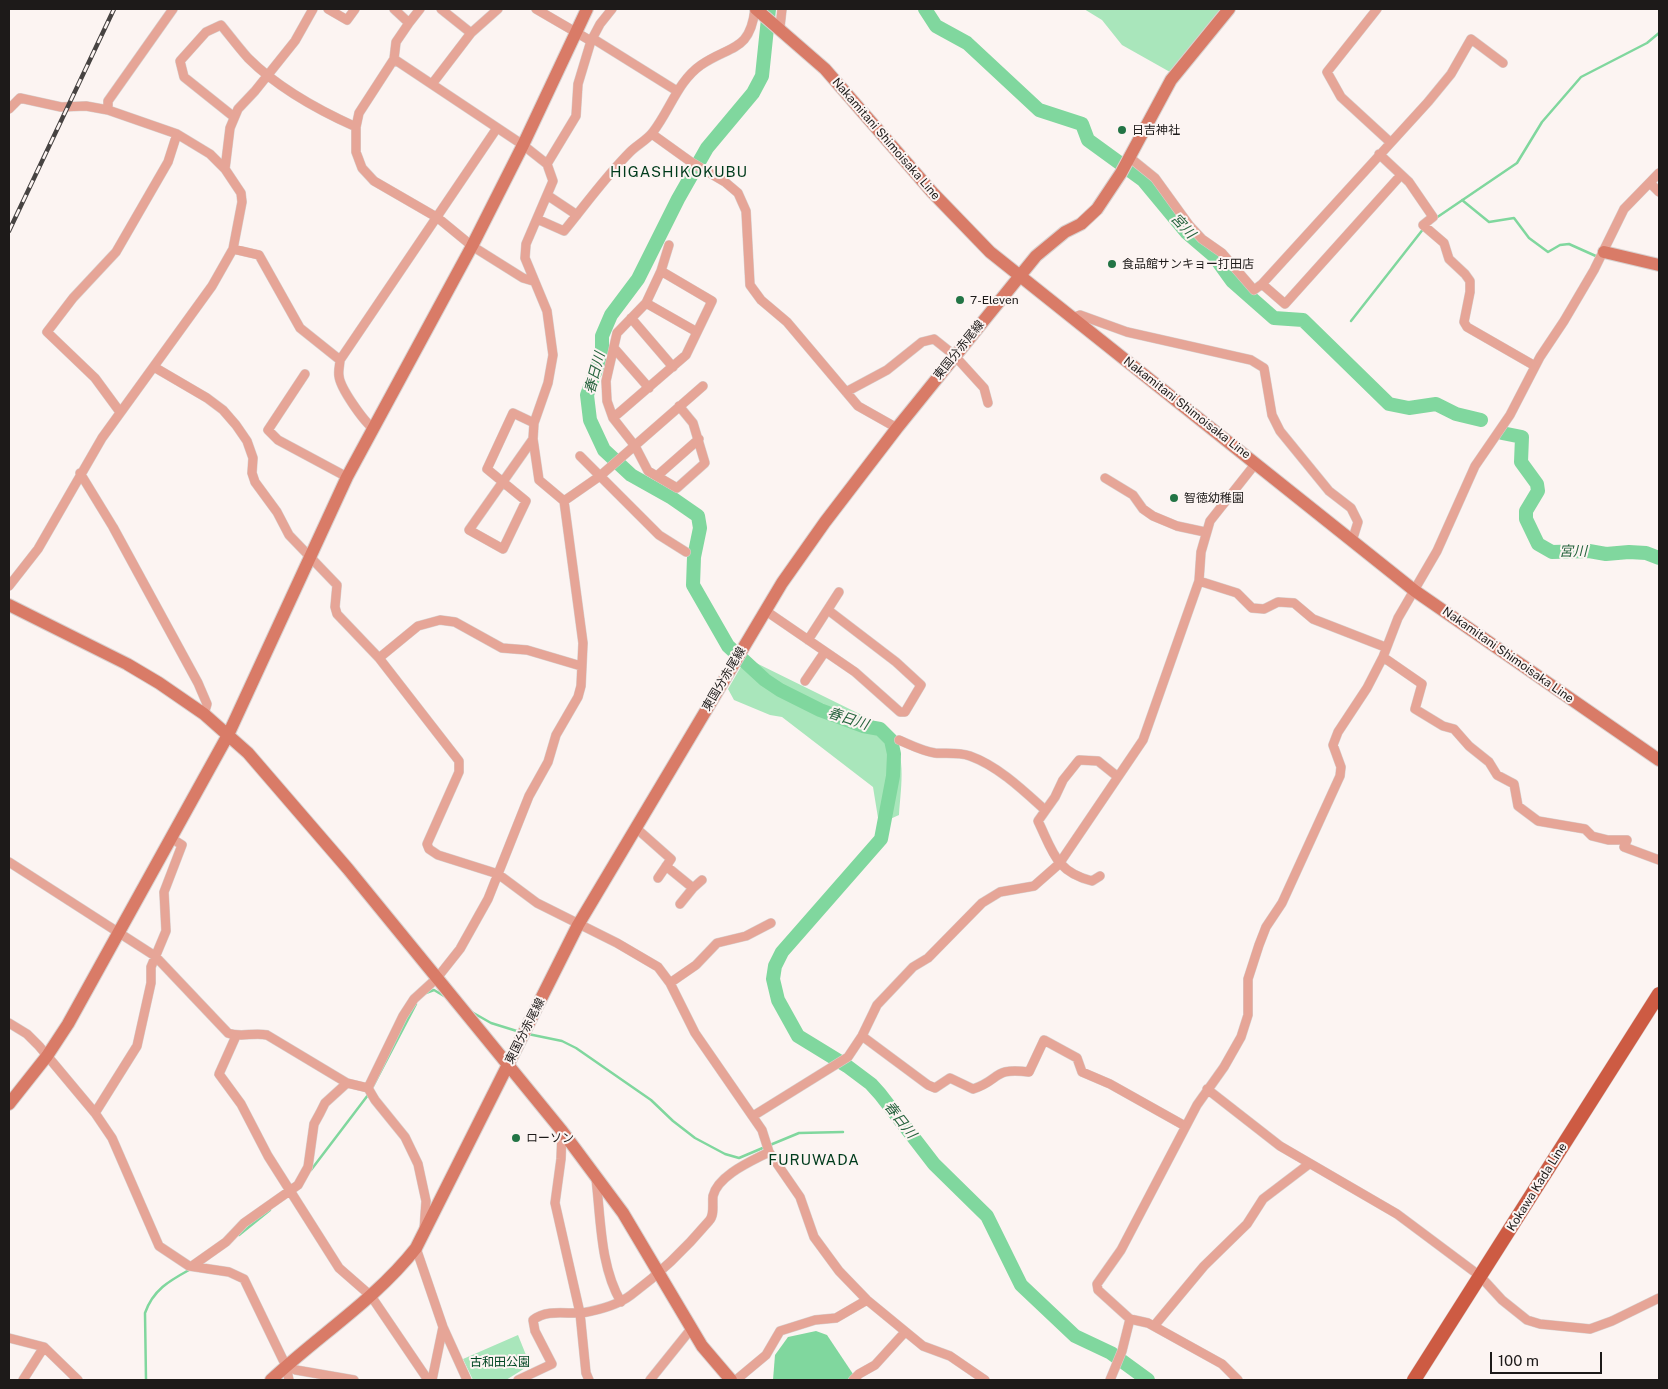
<!DOCTYPE html>
<html>
<head>
<meta charset="utf-8">
<style>
	body { margin:0 }
	#map { position:relative; width:1668px; height:1389px; overflow:hidden; background:#fcf4f2; font-family:"Public Sans",sans-serif }
	canvas { display:block }
	.frame { position:absolute; inset:0; border:10px solid #1d1a19; pointer-events:none }
	.scale { position:absolute; left:1490px; top:1352px; width:112px; height:22px; box-sizing:border-box; border:2px solid #1d1a19; border-top:0; padding-left:6px; font-size:15px; line-height:18px; white-space:nowrap; color:#1d1a19; -webkit-text-stroke:4px #fcf4f2; paint-order:stroke }
</style>
</head>
<body>
<div id="map">
<canvas width="1668" height="1389"></canvas>
<div class="frame"></div>
<div class="scale">100 m</div>
</div>
<script>
const ctx = document.querySelector('canvas').getContext('2d');
ctx.lineJoin = 'round';
function fill(path, color) {
  ctx.fillStyle = color;
  ctx.fill(path, 'evenodd');
}
function strokePath(path, color, width, dash) {
  ctx.strokeStyle = color;
  ctx.lineWidth = width;
  ctx.lineCap = dash ? 'butt' : 'round';
  ctx.setLineDash(dash || []);
  ctx.stroke(path);
}
function write(font, color, halo, rows, align = 'center') {
  ctx.font = font + ' "Public Sans","Noto Sans JP",sans-serif';
  ctx.lineWidth = 4;
  ctx.setLineDash([]);
  ctx.textBaseline = 'middle';
  ctx.strokeStyle = halo;
  ctx.fillStyle = color;
  for (const [text, x, y, turn = 0] of rows) {
    ctx.save();
    ctx.translate(x, y);
    ctx.rotate((+turn || 0) * Math.PI / 180);
    ctx.textAlign = isNaN(turn) ? turn : align;
    if (halo) ctx.strokeText(text, 0, 0);
    ctx.fillText(text, 0, 0);
    ctx.restore();
  }
}
fill(new Path2D(`
	M1084 9H1224L1170 72 1122 45 1102 20Z
	M746 658 886 727C908 750 901 785 899 815L879 824 873 787 782 717 770 715 734 700 728 689Z
	M518 1335 530 1365 506 1380H473L463 1359Z`), '#a9e6bb');
fill(new Path2D(`
	M816 1331 827 1335 853 1374 847 1380H773L775 1355 788 1337Z`), '#80d79e');
strokePath(new Path2D(`
	M1462 200 1489 222 1514 218 1529 238 1548 252 1560 245 1569 244 1598 257
	M1436 218 1517 163 1542 122 1581 77 1647 43 1659 33
	M1351 321 1424 228
	M426 993 434 990 444 996
	M470 1011 491 1023 520 1032
	M528 1034 562 1041 576 1048 651 1100 673 1121 695 1138 725 1154 739 1158 765 1147
	M371 1090 416 1004
	M770 1145 799 1133 843 1132
	M311 1170 368 1095
	M239 1235 270 1210
	M146 1380 145 1313C153 1290 169 1281 189 1270`), '#80d79e', 2.5);
strokePath(new Path2D(`
	M769 9 762 76 753 93 707 148 678 199 638 279 611 315 602 336V353L587 395 590 420 604 450 631 475 672 498 698 516 700 528 694 557 693 585 728 646 765 680 780 690 820 710 863 726 880 729 891 740 894 754 893 776 881 839 782 952 775 966 773 979 778 1000 798 1036 847 1066 871 1084 880 1094 934 1164 987 1216 1021 1285 1075 1336 1111 1353 1148 1380
	M925 9 936 26 967 43 1039 110 1082 124 1088 140 1143 180 1187 233 1214 256 1232 281 1274 318 1303 320 1389 404 1409 408 1436 404 1456 414 1481 420
	M1502 433 1522 437 1521 462 1537 484 1538 491 1526 511V519L1538 544 1552 552 1589 551 1606 554 1629 552 1646 553 1659 558`), '#80d79e', 14);
const street = new Path2D(`
	M328 9 347 20 355 9
	M394 9 409 23 396 42 394 59 359 113 356 127V152L362 168 374 181 438 218 472 246 523 278 533 281
	M441 9 471 33
	M536 9 591 41
	M1377 9 1327 72 1341 97 1390 142
	M409 23 420 9
	M780 27 782 9
	M592 38 677 91
	M432 84 471 33 498 9
	M9 109 20 98 61 107 86 106 108 110 177 134 210 154 225 169 241 193 242 202 233 249 212 286 102 438 38 549 9 586
	M108 110V101L173 9
	M234 117 184 77 180 61 206 32 221 25C230 36 239 48 248 58 278 88 318 110 356 127
	M652 134 691 162 725 182 738 193 746 211 750 285 761 300 787 322 858 406 897 428
	M1379 154 1409 182 1433 217 1423 225 1444 243 1449 259 1465 274 1470 281V292L1464 322 1467 327 1535 366
	M1129 157 1155 178 1189 225 1202 239 1222 253 1254 290 1262 284 1428 102 1451 74 1471 39 1503 63
	M547 164 576 116 578 84 591 41 600 24 612 9
	M225 169 230 128 238 109 255 91 295 41 313 9
	M1650 183 1659 192
	M547 195 577 215
	M537 219 564 231C586 204 606 176 630 152 637 145 647 140 653 132 670 110 678 81 701 65 730 45 750 52 755 9
	M233 249 259 255 300 328 340 360
	M661 271 712 301 686 355 613 418 635 446 648 471 677 488 705 463 693 423 679 406
	M1262 284 1285 304 1401 175
	M646 303 697 332
	M631 318 673 367
	M1073 318 1080 315 1127 332 1251 360 1264 368 1272 415 1280 431 1329 491 1351 508 1358 522 1352 541
	M614 348 649 388
	M154 367 207 398 223 410 236 425 247 441 253 458 252 473 255 482 277 512 289 535 337 585 335 607 337 614 379 658 459 761V772L427 844 429 849 438 855 498 874 537 903 617 943 658 967 670 983 695 1033 762 1130 769 1152 800 1197 814 1237 839 1271 867 1300 923 1346 950 1356 985 1380
	M305 374 268 430 278 440 347 477
	M846 392 887 370 922 342 934 339 954 355 984 388 988 403
	M120 412 95 378 47 332 73 298 116 252 168 162 177 134
	M613 418 607 401 606 381 617 333 646 303 661 271 669 245
	M374 429C364 422 340 388 339 376 338 371 340 364 340 360L497 128
	M533 439 469 530 503 549 526 501 487 469 513 413 534 423
	M580 456 659 535 686 552
	M80 473 113 527 198 683 207 704 204 714
	M657 476 699 439
	M1105 478 1133 495 1143 509 1153 516 1177 526 1205 532
	M564 501 600 476 703 386
	M1199 581 1237 593 1252 608 1264 609 1278 602 1294 603 1313 619 1385 647
	M766 611 855 672 900 712H905L921 685 896 662 828 610
	M808 640 839 592
	M1383 657 1422 684 1415 709 1443 726 1454 729 1469 746 1489 762 1497 775 1514 784 1518 806 1538 821 1585 829 1592 836 1608 840H1627L1624 847 1659 860
	M379 658 418 626 440 620 455 622 502 648 527 650 581 666
	M805 681 824 653
	M899 740C911 745 922 751 935 753 947 754 958 752 970 756 998 766 1023 790 1045 810
	M636 828 671 859 658 878
	M9 862 155 956 228 1033C241 1038 253 1032 267 1035L347 1083 368 1088 375 1100 405 1137 418 1164 426 1201 424 1230
	M666 866 693 888 702 880
	M1100 876 1092 881C1056 872 1053 852 1038 821L1055 797 1063 780 1079 760 1098 761 1118 777
	M680 904 693 888
	M670 983 696 965 717 943 746 936 771 923
	M9 1023 27 1034 39 1046 95 1113 112 1138 159 1246 189 1266 229 1272 244 1279 286 1366 289 1380
	M236 1036 219 1074 241 1104 268 1156 339 1268 371 1296 428 1380
	M862 1036 928 1085 935 1088 950 1078 973 1089C1001 1080 992 1067 1029 1072L1044 1040 1077 1058 1082 1072 1110 1084 1185 1126
	M368 1088 403 1016 414 999 437 978 460 949 488 899 529 796 548 762 556 735 578 697 581 686 583 643 564 501 539 480 533 439 534 423 548 383 553 355 547 311 525 258 526 244 553 181 547 164 523 145 394 59
	M1207 1089 1280 1146 1397 1214 1480 1276 1502 1300 1527 1320 1540 1324 1590 1329 1612 1321 1659 1298
	M95 1113 137 1046 151 983V967L166 931 164 892 182 845 171 838
	M753 1116 848 1057 862 1036 877 1005 913 967 928 958 982 903 1000 892 1034 886 1059 864 1143 740 1199 581 1201 552 1210 521 1256 463
	M562 1131 561 1159 555 1203 580 1313 586 1373 589 1380
	M596 1179C601 1220 600 1266 621 1302
	M416 1248 443 1327 467 1380
	M192 1266 226 1242 244 1223 298 1185 308 1167 314 1124 320 1113 325 1103 347 1083
	M1154 1326 1204 1266 1247 1224 1263 1199 1309 1164
	M9 1338 44 1347 78 1380
	M286 1366 296 1370 354 1380
	M23 1380 44 1347
	M432 1380 443 1327
	M518 1380 552 1364 535 1331 533 1320C547 1309 566 1314 582 1313 599 1310 618 1305 631 1295 658 1275 687 1247 709 1221 715 1215 712 1204 713 1196 718 1175 752 1161 769 1152
	M650 1380 691 1329
	M736 1380 766 1355 780 1331 815 1320 836 1318 867 1300
	M853 1380 859 1374 875 1365 905 1332
	M1110 1380 1122 1351 1130 1319
	M1238 1380 1222 1364 1148 1323 1130 1319 1098 1290 1097 1284 1121 1250 1197 1105 1224 1067 1241 1037 1248 1015V979L1259 945 1266 927 1282 903 1340 776 1341 767 1333 745 1338 732 1367 688 1383 657 1398 618 1437 551 1475 466 1510 415 1540 357 1564 321 1594 270 1624 209 1659 173`);
const secondary = new Path2D(`
	M756 9 825 69 932 192 990 252 1415 591 1659 760
	M1604 252 1659 265
	M9 605 127 664 159 683 204 714 248 753 348 869 562 1131 623 1213 702 1346 731 1380
	M9 1104 47 1056 68 1024 228 735 347 477 472 246 523 145 587 9
	M271 1380C319 1335 375 1300 416 1248L578 925 782 583 825 522 897 428 1036 256 1065 232 1081 224 1097 209 1121 173 1171 80 1229 9`);
const primary = new Path2D(`
	M1414 1380 1659 994`);
strokePath(street, '#d8d1cf', 10);
strokePath(secondary, '#d8d1cf', 14);
strokePath(primary, '#d8d1cf', 15);
strokePath(street, '#e6a597', 9);
strokePath(secondary, '#d97b67', 12);
strokePath(primary, '#cd5b43', 14);
const rail = new Path2D(`
	M9 231 114 9`);
strokePath(rail, '#474342', 4.5);
strokePath(rail, '#fcf4f2', 2.5, [8]);
for (const [x, y, r, color] of [
	[1122,130,5,"#227445"],
	[1112,264,5,"#227445"],
	[960,300,5,"#227445"],
	[1174,498,5,"#227445"],
	[516,1138,5,"#227445"]
]) {
  const dot = new Path2D();
  dot.arc(x, y, r, 0, 2 * Math.PI);
  ctx.fillStyle = color;
  ctx.fill(dot);
  strokePath(dot, '#fcf4f2', 2);
}
write('12px', '#1d1a19', '#fcf4f2', [
	["日吉神社",1132,130],
	["食品館サンキョー打田店",1122,264],
	["7-Eleven",970,300],
	["智徳幼稚園",1184,498],
	["ローソン",526,1138]
], 'left');
write('12px', '#1d1a19', '#fcf4f2', [
	["Nakamitani Shimoisaka Line",886,139,49],
	["東国分赤尾線",959,350,-51],
	["Nakamitani Shimoisaka Line",1187,408,38],
	["Nakamitani Shimoisaka Line",1508,655,35],
	["東国分赤尾線",724,679,-59],
	["東国分赤尾線",525,1031,-63],
	["Kokawa Kada Line",1537,1187,-58]
]);
write('12px', '#004622', '#fcf4f2', [
	["古和田公園",500,1362]
]);
write('italic 14px', '#25633d', '#fcf4f2', [
	["宮川",1183,226,47],
	["春日川",595,373,-75],
	["宮川",1573,552],
	["春日川",848,719,18],
	["春日川",900,1120,52]
]);
ctx.letterSpacing = '1px';
write('15px', '#003b1c', '#fcf4f2', [
	["HIGASHIKOKUBU",679,172],
	["FURUWADA",814,1160]
]);
ctx.letterSpacing = '0px';
</script>
</body>
</html>
